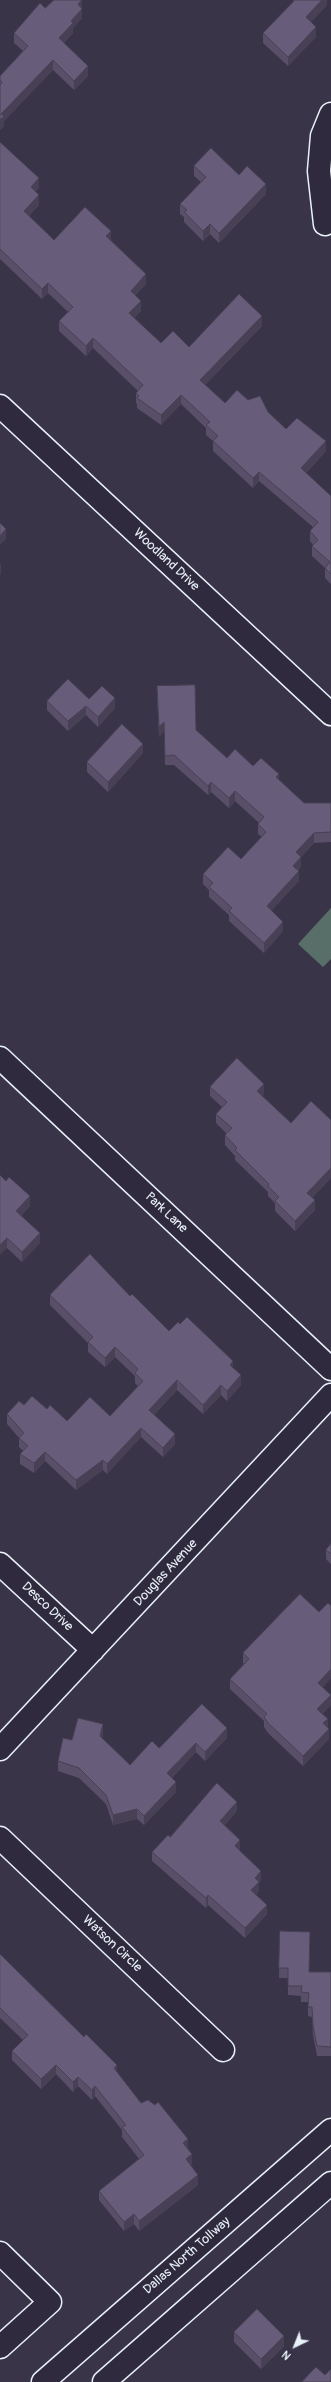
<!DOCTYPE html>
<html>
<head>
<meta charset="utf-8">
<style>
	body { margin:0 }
	#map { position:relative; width:331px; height:2382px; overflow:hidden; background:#3a3449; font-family:Pangolin,sans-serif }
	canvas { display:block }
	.north { position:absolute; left:275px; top:2326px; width:40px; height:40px; -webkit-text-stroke:3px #2f2a3d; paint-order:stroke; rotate:223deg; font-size:11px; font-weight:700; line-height:16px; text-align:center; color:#e8f1f8 }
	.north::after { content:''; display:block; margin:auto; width:14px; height:18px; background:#e8f1f8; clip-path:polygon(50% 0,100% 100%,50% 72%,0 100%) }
</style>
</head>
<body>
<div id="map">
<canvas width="331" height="2382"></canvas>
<div class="north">N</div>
</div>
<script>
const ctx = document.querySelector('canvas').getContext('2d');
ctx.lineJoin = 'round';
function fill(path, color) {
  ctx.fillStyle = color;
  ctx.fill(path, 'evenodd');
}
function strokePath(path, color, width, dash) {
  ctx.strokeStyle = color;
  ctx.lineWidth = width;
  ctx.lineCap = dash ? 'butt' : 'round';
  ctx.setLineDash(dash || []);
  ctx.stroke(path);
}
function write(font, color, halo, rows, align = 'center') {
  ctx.font = font + ' Pangolin,sans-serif';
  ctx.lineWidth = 4;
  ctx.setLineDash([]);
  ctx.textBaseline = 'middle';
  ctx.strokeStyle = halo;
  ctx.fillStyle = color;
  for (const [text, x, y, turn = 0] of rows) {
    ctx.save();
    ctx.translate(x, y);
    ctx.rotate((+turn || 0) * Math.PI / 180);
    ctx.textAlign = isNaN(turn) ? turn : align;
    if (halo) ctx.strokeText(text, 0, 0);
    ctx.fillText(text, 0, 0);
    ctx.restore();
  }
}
fill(new Path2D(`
	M331 908V959L323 967 298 944Z`), '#576e69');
const minor = new Path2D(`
	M325 224 319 171 322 136 331 114
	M0 406 331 714
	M0 1058 331 1369
	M0 1564 93 1650
	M0 1749 331 1395
	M0 1838 223 2050
	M0 2253 50 2302 0 2347`);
const highway = new Path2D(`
	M43 2382 331 2130
	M104 2382 331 2183`);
strokePath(minor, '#e8f1f8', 25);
strokePath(highway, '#e8f1f8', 25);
strokePath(minor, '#2f2a3d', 22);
strokePath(highway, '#2f2a3d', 22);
fill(new Path2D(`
	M293 0H327V5L311 22 316 37 288 66 263 43V33L293 2Z
	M45 8H82V18L73 28V33L64 43 88 76 74 90 53 70 4 121V126L0 130V76L23 51 14 43V33Z
	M0 142 39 188 36 191 39 205 29 216 54 240H111L146 284 135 295 141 311 134 318 161 343 189 347 262 326 205 385 225 403 248 400 268 412 286 429 326 451 306 473 331 496V584L325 578V568L312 556V546L313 545 310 541V531L313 527 259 481 253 488 213 451V441L206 435V428L181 404 161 425 137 408V404L136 403V393L138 391 93 348 86 356 59 331V321L68 312 48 293 42 299 0 259Z
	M194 166 239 175 266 194 219 243 210 234 203 241 184 222V217L180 214V204L201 182 194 176Z
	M157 696 196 730 227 758 253 766 279 780 304 803H331V842L314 843 301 857V867L298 870 299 881 271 910 283 931 264 953 229 921V915L209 897V890L203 884V874L241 859 262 837 258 834V824L259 823 235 801 229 808 211 792 208 795 174 765H165L164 731 159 737Z
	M89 699 115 708 98 727 86 715 68 731 47 710V701Z
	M143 753 108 792 87 772V762Z
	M210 1087 264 1094 262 1096 291 1123 331 1120V1178L312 1198 315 1210 295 1231 275 1211V1203L268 1196V1192L235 1160V1156L225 1145V1135L227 1134 216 1123V1114L222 1107 210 1096Z
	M0 1175 30 1206 21 1216 40 1243 22 1262 7 1248Z
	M50 1295 130 1296 169 1331 233 1368 241 1385 227 1401 221 1395 203 1414 177 1390 154 1415 175 1444 163 1457 141 1437 107 1474 103 1470 76 1490 45 1461 34 1473 20 1464V1454L23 1451 19 1447V1438L7 1424V1414L24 1405 47 1409 67 1421 110 1416 138 1386 135 1383V1376L115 1357 105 1367 88 1352V1343L50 1305Z
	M331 1544V1564L326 1559V1550Z
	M331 1606V1678L323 1687 331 1705 322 1714 328 1728 329 1739 303 1766 268 1733 264 1727V1721L230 1689V1679L244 1664 243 1663V1653Z
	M103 1734 102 1738 130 1765 159 1748 227 1738 205 1761 196 1752 172 1778 176 1792 144 1825 137 1819 113 1825 106 1804 79 1778 58 1771V1761L72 1740Z
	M237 1811 224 1826 240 1850V1851L261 1880 259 1883V1891L256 1895 267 1914 245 1938 208 1905 206 1908 152 1861V1852L170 1837Z
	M280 1931 310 1972H331V2056H317L313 2035 312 2017 308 2016V2002H301V1996L288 1995V1978H279Z
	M0 1954 117 2073 141 2103 188 2149 192 2164 190 2165 198 2185 139 2231 134 2224 124 2231 99 2200V2191L139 2159 122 2137V2130L95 2096 92 2100 78 2086 73 2092 56 2074 41 2089 12 2060V2051L23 2040 0 2018Z
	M234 2332 284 2346 261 2369 234 2342Z`), '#594f69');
fill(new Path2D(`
	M82 0V18L73 28V33L59 48V38L71 21 78 4Z
	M322 0H327V5L306 27V17Z
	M316 27V37L288 66V57Z
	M53 60V70L4 121V126L0 130V120L1 114Z
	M88 66V76L74 90V81Z
	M39 178V188L31 196V187Z
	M266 184V194L219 243V233Z
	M39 195V205L24 221V211Z
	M210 224V234L203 241V231Z
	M111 231V241L106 236Z
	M146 274V284L131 301V291Z
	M48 283V293L42 299V289Z
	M141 301V311L129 323V313Z
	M262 316V326L200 390V380Z
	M93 338V348L86 356V346Z
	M181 395V404L161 425V415Z
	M326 441V451L301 478V468Z
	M259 472V481L253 488V478Z
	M6 529V539L0 545V536Z
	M1 564V574L0 575V565Z
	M115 698V708L98 727V717Z
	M86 706V715L68 731V721Z
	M164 722V731L159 737V727Z
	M143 744V753L108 792V782Z
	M279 774V784L276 777Z
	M211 782V792L208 795V786Z
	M235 791V801L229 808V798Z
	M314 833V843L296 862V852Z
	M301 857V867L293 875V866Z
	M299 871V881L267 916V906Z
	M283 922V931L264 953V943Z
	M264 1084V1094L257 1101V1091Z
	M331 1168V1178L307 1203V1193Z
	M30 1196V1206L16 1221V1211Z
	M315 1200V1210L295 1231V1221Z
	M40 1233V1243L22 1262V1252Z
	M7 1238V1248L0 1255V1245Z
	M115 1347V1357L105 1367V1358Z
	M233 1361V1371L230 1365Z
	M241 1375V1385L227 1401V1391Z
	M177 1380V1390L149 1420V1410Z
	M221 1385V1395L203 1414V1405Z
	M141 1428V1437L107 1474V1464Z
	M175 1434V1444L163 1457V1448Z
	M45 1452V1461L34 1473V1463Z
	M103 1460V1470L76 1490V1480Z
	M331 1669V1678L318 1693V1683Z
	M331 1695V1705L317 1719V1709Z
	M328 1719V1729L323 1723Z
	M103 1724V1734L100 1746V1736Z
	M227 1728V1738L205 1761V1752Z
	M329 1729V1739L303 1766V1756Z
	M196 1743V1752L167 1783V1773Z
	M176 1782V1792L144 1825V1816Z
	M237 1802V1811L220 1831V1821Z
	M137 1809V1819L113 1825V1815Z
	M240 1840V1850L235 1856V1846Z
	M261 1871V1880L259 1883V1891L251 1900V1890L255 1878Z
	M208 1895V1905L206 1908V1898Z
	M267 1905V1914L245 1938V1928Z
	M56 2065V2074L41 2089V2079Z
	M117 2065V2074L114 2068Z
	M78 2077V2086L73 2092V2082Z
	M95 2086V2096L92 2100V2090Z
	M188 2139V2149L183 2143Z
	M192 2154V2164L186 2169V2159Z
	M198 2175V2185L139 2231V2221Z
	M134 2214V2224L124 2231V2222Z
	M284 2336V2346L261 2369V2359Z`), '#484055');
const building = new Path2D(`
	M54 0H82L78 4 82 9 71 21 73 23 59 38 88 66 74 81 53 60 1 114 4 116 0 120V85L2 82 0 80V76L28 46 14 33 40 3 45 8Z
	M294 0H322L306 17 316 27 288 57 263 33 294 1Z
	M0 142 39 178 31 187 39 195 24 211 54 240 85 207 111 231 106 236 146 274 131 291 141 301 129 313 161 343 173 331 189 347 239 294 262 316 200 380 225 403 237 390 248 400 260 396 268 412 286 429 297 418 326 441 301 468 331 496V574L325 568 330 562 312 546 318 540 310 531 318 522 259 472 253 478 213 441 218 436 206 425 210 422 181 395 161 415 137 398 139 396 136 393 143 385 93 338 86 346 59 321 73 307 48 283 42 289 0 249Z
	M211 148 239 175 247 166 266 184 219 233 210 224 203 231 184 212 187 210 180 204 206 177 194 166Z
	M0 523 6 529 0 536Z
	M68 679 89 699 102 686 115 698 98 717 86 706 68 721 47 701Z
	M195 685 196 730 227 758 235 749 253 766 261 758 279 774 276 777 304 803H331V832L314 833 296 852 301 857 293 866 299 871 267 906 283 922 264 943 229 911 232 908 209 887 213 883 203 874 228 847 241 859 266 832 258 824 264 817 235 791 229 798 211 782 208 786 174 755 165 756 164 722 159 727 157 686Z
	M122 724 143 744 108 782 87 762Z
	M237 1058 264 1084 257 1091 291 1123 311 1101 331 1120V1168L307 1193 315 1200 295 1221 275 1201 279 1197 268 1186 269 1184 235 1150 237 1148 225 1135 232 1128 216 1114 227 1102 210 1087Z
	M0 1175 6 1181 9 1177 30 1196 16 1211 40 1233 22 1252 7 1238 0 1245Z
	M90 1254 130 1296 132 1294 169 1331 178 1322 180 1324 187 1317 233 1361 230 1365 241 1375 227 1391 221 1385 203 1405 177 1380 149 1410 175 1434 163 1448 141 1428 107 1464 103 1460 76 1480 45 1452 34 1463 20 1454 28 1446 19 1438 24 1433 7 1414 19 1401 24 1405 32 1396 47 1409 50 1405 67 1421 90 1397 110 1416 143 1381 135 1373 138 1369 115 1347 105 1358 88 1342 93 1337 50 1295Z
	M331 1544V1554L326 1550Z
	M300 1594 319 1612 328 1603 331 1606V1669L318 1683 331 1695 317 1709 328 1719 323 1723 329 1729 303 1756 268 1723 264 1717 267 1714 230 1679 249 1659 243 1653Z
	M202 1704 227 1728 205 1752 196 1743 167 1773 176 1782 144 1816 137 1809 113 1815 106 1795 79 1768 58 1761 63 1738 72 1740 78 1718 103 1724 100 1736 130 1765 152 1741 159 1748Z
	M217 1783 237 1802 220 1821 240 1840 235 1846 261 1871 255 1878 259 1882 251 1890 267 1905 245 1928 208 1895 206 1898 152 1852 168 1835 170 1837Z
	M280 1931 310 1932 309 1972H331V2047L317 2046 313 2025 312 2007H308L309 1993 301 1992 302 1986H288V1968H279Z
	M0 1954 84 2037 86 2034 117 2065 114 2068 141 2103 148 2100 155 2105 158 2102 188 2139 183 2143 192 2154 186 2159 198 2175 139 2221 134 2214 124 2222 99 2191 144 2155 122 2127 126 2125 95 2086 92 2090 78 2077 73 2082 56 2065 41 2079 12 2051 28 2035 0 2008Z
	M257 2309 284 2336 261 2359 234 2332Z
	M316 2367 325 2375 331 2369V2382H302Z`);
fill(building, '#675c7a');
strokePath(building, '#484055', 1);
write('13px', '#e8f1f8', '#2f2a3d', [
	["Woodland Drive",166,560,43],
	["Park Lane",166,1213,43],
	["Douglas Avenue",166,1573,-47],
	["Desco Drive",47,1607,43],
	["Watson Circle",112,1944,43],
	["Dallas North Tollway",187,2256,-41]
]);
</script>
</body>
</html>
